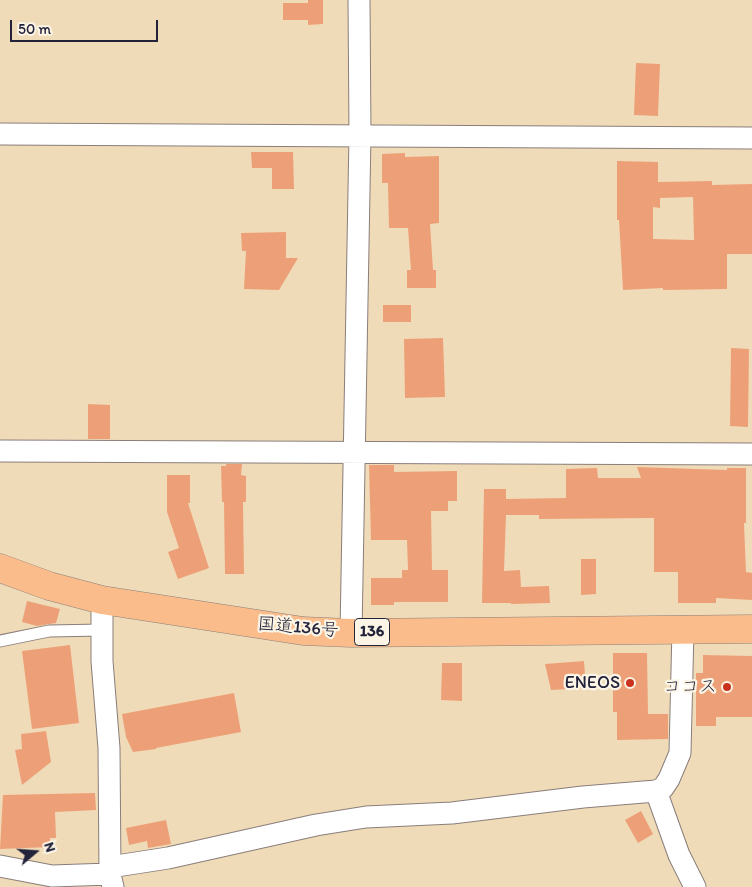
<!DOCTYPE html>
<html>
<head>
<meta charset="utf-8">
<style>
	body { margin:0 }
	#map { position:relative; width:752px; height:887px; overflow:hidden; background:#f0dbb9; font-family:Itim,sans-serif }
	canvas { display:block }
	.north { position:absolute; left:10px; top:827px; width:50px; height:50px; -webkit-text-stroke:4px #fcf5e5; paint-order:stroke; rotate:72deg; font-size:14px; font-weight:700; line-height:20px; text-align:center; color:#22223b }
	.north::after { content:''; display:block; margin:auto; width:18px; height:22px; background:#22223b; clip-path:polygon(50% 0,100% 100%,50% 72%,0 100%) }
	.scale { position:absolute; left:10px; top:20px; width:148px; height:22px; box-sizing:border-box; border:2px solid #22223b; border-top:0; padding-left:6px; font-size:15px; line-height:18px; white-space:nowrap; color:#22223b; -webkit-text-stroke:4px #fcf5e5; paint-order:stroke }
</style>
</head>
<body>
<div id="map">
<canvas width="752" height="887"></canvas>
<div class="north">N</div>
<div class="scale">50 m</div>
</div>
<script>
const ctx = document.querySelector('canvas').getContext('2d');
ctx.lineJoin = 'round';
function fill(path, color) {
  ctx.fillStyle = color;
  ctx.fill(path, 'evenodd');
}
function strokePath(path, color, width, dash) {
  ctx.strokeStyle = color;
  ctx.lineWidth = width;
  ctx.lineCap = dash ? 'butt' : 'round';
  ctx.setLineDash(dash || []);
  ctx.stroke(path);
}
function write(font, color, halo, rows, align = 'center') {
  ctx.font = font + ' Itim,"Klee One",sans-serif';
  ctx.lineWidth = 4.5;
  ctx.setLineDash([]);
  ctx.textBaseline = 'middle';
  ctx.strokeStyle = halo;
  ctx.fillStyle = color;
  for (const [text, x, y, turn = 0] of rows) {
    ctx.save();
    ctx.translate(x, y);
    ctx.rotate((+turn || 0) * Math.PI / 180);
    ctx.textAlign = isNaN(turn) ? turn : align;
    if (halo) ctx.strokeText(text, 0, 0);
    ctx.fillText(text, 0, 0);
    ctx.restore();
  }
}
fill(new Path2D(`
	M308 0H323V24L308 25V20H283V3H308Z
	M636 63 660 64 658 116 634 115Z
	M251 152H293L294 189H272V168H252Z
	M405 153V157L439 156V223L430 224 433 270H436V288H407V270H411L408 228H389L388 183H382V154Z
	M617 161 658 162V182L712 181V185L752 184V254H727V289L663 290V288L623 290 619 220H617ZM693 197 694 240 653 239V207L660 208V198Z
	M286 232V258H298L279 290 244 289 246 251H242L241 233Z
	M383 305H411V322H383Z
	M443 338 445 397 405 398 404 339Z
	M731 348 749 349 748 427 730 426Z
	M88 404 110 405V439H88Z
	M226 464H242L241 475 246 476V502H243L244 574H225L224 502H222L221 466H226Z
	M369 465H394V472L457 471V501H448V511H431L432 570H448V602H394V605H371V578H402V570H408L407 540H371Z
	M637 467 727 470V468H746V523H744L746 572 752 573V600L716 598V603H678V572H654V518L539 519V515H506L504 571 520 570 521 587 549 586 550 603 511 604V603H482L484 489H506V499L566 498V469L597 468 598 478H641Z
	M167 475H190V503H188L209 568 178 579 168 552 179 548 167 512Z
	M581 559H596V594L581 595Z
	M27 601 60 609 56 623 37 626 22 622Z
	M70 645 79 723 32 729 22 651Z
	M613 653H647L648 714H668V739L617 740V712H613Z
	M703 655 752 656V717H716V726H696V673H703Z
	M584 661 586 688 551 690 545 664Z
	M442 663H462V701L441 700Z
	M234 693 241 732 156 748V749L133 752 126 737 122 714Z
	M46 731 51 762 22 785 15 750 22 749 21 734Z
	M95 793 96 810 55 812 56 838H50V847L0 849 3 795Z
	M641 811 653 834 638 843 625 820Z
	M166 820 171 844 148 848 147 841 129 845 126 828Z`), '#eda077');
const lane = new Path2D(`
	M0 641 49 631 102 630`);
const street = new Path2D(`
	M0 134 752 138
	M0 451 752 454
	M102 600V661L109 748 110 874 113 887
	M351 633 360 135 359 0
	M656 791 663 788 669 779 680 753 683 629
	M0 866 52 876 110 874
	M110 867 168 858 316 825 366 817 452 813 583 797 656 791 679 855 695 887`);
const highway = new Path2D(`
	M0 568 49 586 102 600 303 631 351 633 752 629`);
strokePath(lane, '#897e7a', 13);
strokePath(street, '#897e7a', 23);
strokePath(highway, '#897e7a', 29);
strokePath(lane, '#fff', 11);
strokePath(street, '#fff', 21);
strokePath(highway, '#f9bc8a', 28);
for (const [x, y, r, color] of [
	[630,683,5,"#c8321e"],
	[727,687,5,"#c8321e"]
]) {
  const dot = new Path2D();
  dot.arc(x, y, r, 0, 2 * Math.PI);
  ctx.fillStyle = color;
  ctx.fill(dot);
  strokePath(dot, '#fcf5e5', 2);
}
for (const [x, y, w] of [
	[372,632,35]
]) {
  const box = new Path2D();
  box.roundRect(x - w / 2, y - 13.5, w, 27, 4);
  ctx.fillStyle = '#fcf5e5';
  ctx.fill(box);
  strokePath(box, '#22223b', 1);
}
write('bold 16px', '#22223b', null, [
	["136",372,632]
]);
write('18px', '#22223b', '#fcf5e5', [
	["国道136号",298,628,5]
]);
write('18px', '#22223b', '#fcf5e5', [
	["ENEOS",620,683],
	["ココス",717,687]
], 'right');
</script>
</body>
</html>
